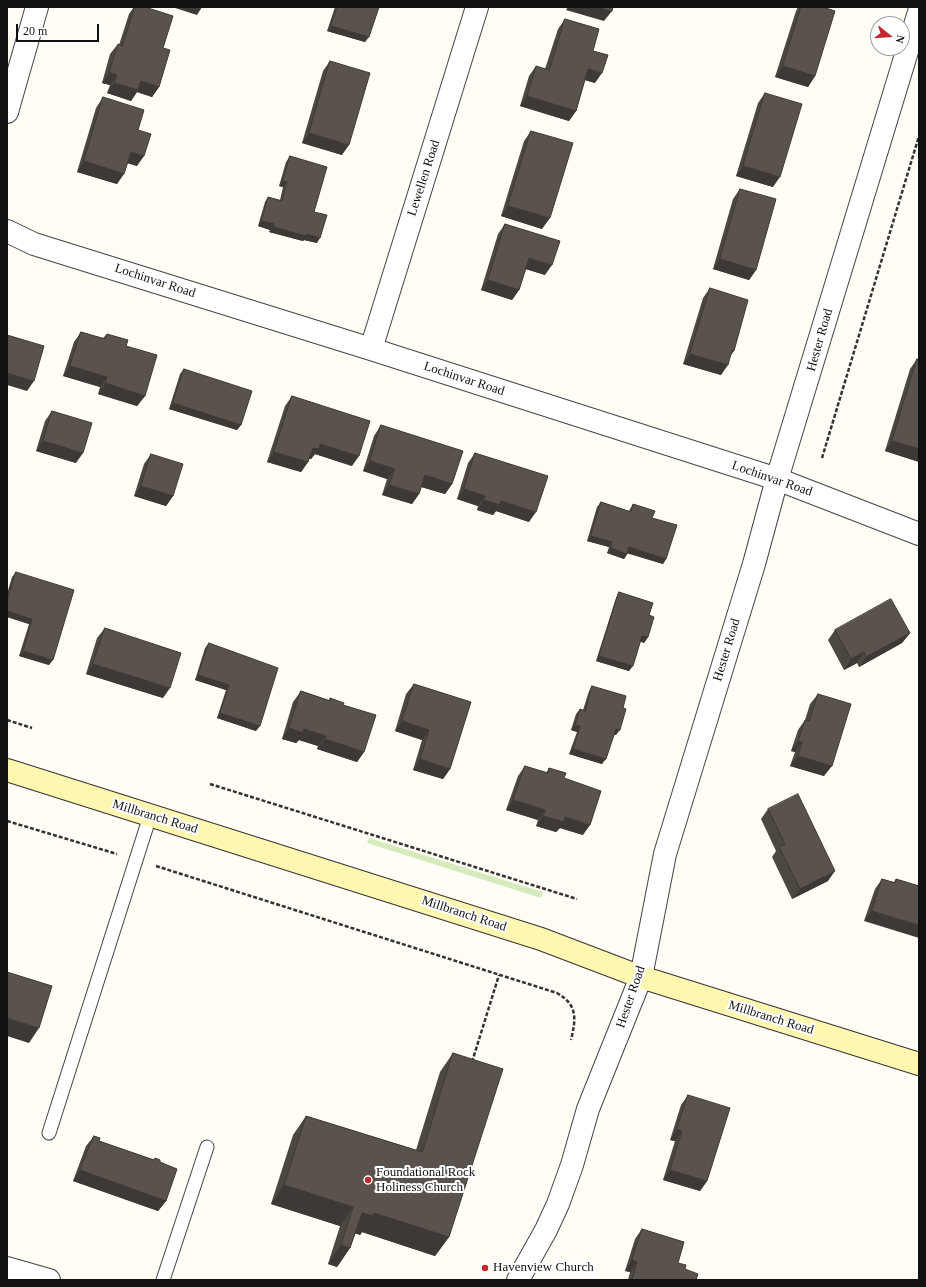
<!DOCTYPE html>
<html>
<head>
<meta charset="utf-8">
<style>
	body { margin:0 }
	#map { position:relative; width:926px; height:1287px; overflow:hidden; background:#fffdf5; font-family:"Times New Roman",serif }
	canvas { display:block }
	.frame { position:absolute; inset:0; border:8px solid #111; pointer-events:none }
	.north { position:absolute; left:870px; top:16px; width:40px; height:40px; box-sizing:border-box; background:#fff; border:1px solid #a0a0a0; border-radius:50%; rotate:107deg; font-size:11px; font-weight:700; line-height:16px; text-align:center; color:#111 }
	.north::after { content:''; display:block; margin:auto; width:14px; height:18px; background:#c4262e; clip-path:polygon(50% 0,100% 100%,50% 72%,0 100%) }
	.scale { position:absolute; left:16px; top:24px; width:83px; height:18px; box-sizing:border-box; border:2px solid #111; border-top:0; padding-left:5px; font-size:12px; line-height:14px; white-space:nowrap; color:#111; -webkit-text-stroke:3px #fff; paint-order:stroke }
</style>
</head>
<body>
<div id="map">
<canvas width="926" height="1287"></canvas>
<div class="frame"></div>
<div class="north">N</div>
<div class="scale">20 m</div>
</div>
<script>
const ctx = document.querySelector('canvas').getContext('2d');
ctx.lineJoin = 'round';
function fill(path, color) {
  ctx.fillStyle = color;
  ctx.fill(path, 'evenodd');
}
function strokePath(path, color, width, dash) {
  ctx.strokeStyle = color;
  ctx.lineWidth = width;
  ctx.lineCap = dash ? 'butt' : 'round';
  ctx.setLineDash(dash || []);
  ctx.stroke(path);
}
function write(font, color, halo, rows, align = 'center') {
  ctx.font = font + ' "Times New Roman",serif';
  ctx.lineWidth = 4;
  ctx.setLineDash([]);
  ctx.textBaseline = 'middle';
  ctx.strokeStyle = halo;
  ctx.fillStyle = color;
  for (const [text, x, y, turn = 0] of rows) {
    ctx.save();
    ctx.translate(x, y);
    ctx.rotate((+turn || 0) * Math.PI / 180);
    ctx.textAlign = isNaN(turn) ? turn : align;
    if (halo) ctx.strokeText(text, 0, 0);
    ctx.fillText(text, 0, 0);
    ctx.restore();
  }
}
fill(new Path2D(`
	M369 838 543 892 541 898 367 843Z`), '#d5ebbd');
const lane = new Path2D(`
	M49 1133 150 816
	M163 1280 207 1147`);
const street = new Path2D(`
	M7 112 37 7
	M7 231 34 244 371 349 777 479 919 534
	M371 349 477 7
	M7 1268 49 1280
	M518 1280 546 1230 558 1204 572 1165 588 1109 641 977 665 854 754 564 777 479 919 12`);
const secondary = new Path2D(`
	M7 770 541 939 641 977 919 1064`);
strokePath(lane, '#444', 15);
strokePath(street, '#444', 24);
strokePath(secondary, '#333', 24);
strokePath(new Path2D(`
	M822 458 919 136
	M7 720 32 728
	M210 784 577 899
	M7 821 117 854
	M156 866 557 993C578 1005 576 1019 571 1040
	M472 1062 499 975`), '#333', 2.5, [4, 2]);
strokePath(lane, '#fff', 13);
strokePath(street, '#fff', 22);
strokePath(secondary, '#fff6b0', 22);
fill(new Path2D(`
	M134 7H145L163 48 159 87 152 97 137 92 131 101 107 93 110 85 102 83 110 54 118 44 119 45 129 14Z
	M335 7H379L365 42 327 31Z
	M798 7H823L815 76 808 87 775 77 796 11Z
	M565 19 593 51 595 83 585 80 576 111 569 121 520 106 529 76 536 66 545 69 558 29Z
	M330 61 342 155 302 143 323 71Z
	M765 93 773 187 736 176 758 103Z
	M103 97 138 130 137 166 127 163 117 184 77 172 96 108Z
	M531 131 542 229 501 216 524 141Z
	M290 156 314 212 317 243 304 240 303 241 269 232 270 230 258 226 265 202 268 197 280 200 283 187 279 186 286 162Z
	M740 189 756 270 749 280 713 269 733 199Z
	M505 224 545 275 526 269 519 290 512 300 481 290 498 234Z
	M710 288 730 357 721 375 683 364 703 298Z
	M81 332 103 338 107 334 126 346 145 396 137 406 98 394 100 387 63 376 74 342Z
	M917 359H919V462L885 451 910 369Z
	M184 369 241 425 237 430 169 409 180 374Z
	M292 396 352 466 315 454 311 459H309L308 462 301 472 267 462 285 406Z
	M52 411 76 463 36 451 45 421Z
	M381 425 452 484 445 494 421 487 419 494 412 504 382 495 387 479 363 471 374 436Z
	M475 453 529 522 496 511 493 515 477 510 478 506 457 499 468 463Z
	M151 454 173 496 166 506 134 496 144 464Z
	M601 502 629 511 630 509 633 504 652 518 666 559 663 564 628 553 624 559 607 553 609 547 587 541 597 507Z
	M16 572 49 665 19 656 29 624 7 617V594L12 577Z
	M619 592 649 615 648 637 644 643 641 641 629 671 596 661 616 598Z
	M105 628 163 698 86 674 97 638Z
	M835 630 910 633 902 643 859 667 857 663 844 670 828 640Z
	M209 643 256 731 217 718 226 690 195 680 205 648Z
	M414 684 450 769 443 779 413 770 422 740 395 731 406 694Z
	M592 686 623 708 616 735H614L602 764 569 754 577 732 571 730 576 714 580 709 583 710 589 691Z
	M301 691 329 700 330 698 343 705 364 752 357 762 317 749 318 746 299 740 296 743 282 739 293 702Z
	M818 694 824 776 790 766 795 752 791 751 798 730 805 720 810 704Z
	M525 766 546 773 549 768 564 778 583 835 560 828 556 832 536 826 538 820 506 810 518 776Z
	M768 809 828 881 792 899 772 857 776 851 761 819Z
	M882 879 894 882 896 879 919 886 864 921 875 889Z
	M453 1053 449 1237 435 1256 362 1232 360 1235 355 1233 350 1248 337 1267 328 1264 340 1226 271 1204 293 1135 306 1116 416 1150 440 1072Z
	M688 1095 707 1181 700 1191 663 1180 675 1141 670 1140 681 1105Z
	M94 1136 99 1141 154 1160 155 1158 160 1162 166 1201 158 1211 73 1181 86 1146Z
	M642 1229 685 1269 696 1280H628L630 1272 625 1271 635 1239Z`), '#4d4742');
fill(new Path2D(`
	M172 7H202L197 15Z
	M568 7H598L612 11 604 21 566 10Z
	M331 26 369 37 365 42 327 31Z
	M783 66 815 76 808 87 775 77Z
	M588 69 602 73 595 83 581 79Z
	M109 72 117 75 110 85 102 83Z
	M141 81 159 87 152 97 137 92 131 101 107 93 114 83Z
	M527 96 576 111 569 121 520 106Z
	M309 133 349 145 342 155 302 143Z
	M131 152 144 156 137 166 124 162Z
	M84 161 124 174 117 184 77 172Z
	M743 166 780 177 773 187 736 176Z
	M283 181 287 182 283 187 279 186Z
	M508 206 550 218 542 229 501 216Z
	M261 221 274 224 270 230 258 226Z
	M273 227 307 234 320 238 317 243 304 240 303 241 269 232Z
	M529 258 552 265 545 275 522 268Z
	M720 259 756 270 749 280 713 269Z
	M488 280 519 290 512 300 481 290Z
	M732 350 734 351 727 361Z
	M690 354 728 365 721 375 683 364Z
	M70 366 107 377 100 387 63 376Z
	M7 373 34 381 27 391 7 385Z
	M105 383 145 396 137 406 98 394Z
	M173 403 241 425 237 430 169 409Z
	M43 441 83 453 76 463 36 451Z
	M892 441 919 449V462L885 451Z
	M320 444 359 456 352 466 315 454 311 459 306 458 313 448Z
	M274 452 308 462 301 472 267 462Z
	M370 461 395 469 387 479 363 471Z
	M425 475 452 484 445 494 418 486Z
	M389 485 419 494 412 504 382 495Z
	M141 486 173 496 166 506 134 496Z
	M464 489 485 496 478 506 457 499Z
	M484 500 501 501 536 512 529 522 496 511 493 515 477 510Z
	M591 536 612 542 609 547 587 541Z
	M629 547 666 559 663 564 626 553Z
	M611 548 627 554 624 559 607 553Z
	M7 611 32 619 29 624 7 617Z
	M910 633 902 643 859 667 866 657Z
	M642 636 648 637 644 643 639 641Z
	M23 651 53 660 49 665 19 656Z
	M864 652 857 663 844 670 851 659Z
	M599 656 633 666 629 671 596 661Z
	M93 664 170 688 163 698 86 674Z
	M198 675 229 685 226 690 195 680Z
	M220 713 260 726 256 731 217 718Z
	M402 721 429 730 422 740 395 731Z
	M575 725 580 726 577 732 571 730Z
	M289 728 304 729 326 736 318 746 299 740 296 743 282 739Z
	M616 729 620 730 616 735 612 734Z
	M325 739 364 752 357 762 317 749Z
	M798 741 802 742 795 752 791 751Z
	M573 749 606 759 602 764 569 754Z
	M798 756 832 766 824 776 790 766Z
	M420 759 450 769 443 779 413 770Z
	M513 800 545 810 538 820 506 810Z
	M543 816 565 817 590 825 583 835 560 828 556 832 536 826Z
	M835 871 828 881 792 899 800 889Z
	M872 911 919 925V938L864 921Z
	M7 1018 39 1028 29 1043 7 1036Z
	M677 1129 682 1131 675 1141 670 1140Z
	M80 1170 166 1201 158 1211 73 1181Z
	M670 1170 707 1181 700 1191 663 1180Z
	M284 1185 353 1207 340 1226 271 1204Z
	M362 1213H374L449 1237 435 1256 362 1232 360 1235 348 1231Z
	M341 1245 350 1248 337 1267 328 1264Z
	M632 1260 637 1262 630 1272 625 1271Z`), '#3f3936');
const building = new Path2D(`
	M135 7H145L173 16 163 48 170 50 159 87 141 81 138 90 114 83 117 75 109 72 118 44 122 46Z
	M337 7H379L369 37 331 26Z
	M598 7H613L612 11Z
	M801 7H823L835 11 815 76 783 66Z
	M565 19 599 29 593 51 608 55 602 73 588 69 576 111 527 96 536 66 549 70Z
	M330 61 370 73 349 145 309 133Z
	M765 93 802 104 780 177 743 166Z
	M103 97 144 110 138 130 151 134 144 156 131 152 124 174 84 161Z
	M531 131 573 143 550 218 508 206Z
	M290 156 327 167 314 212 327 215 320 238 307 234 306 236 273 227 274 224 261 221 268 197 282 201 287 182 283 181Z
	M740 189 776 199 756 270 720 259Z
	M505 224 560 241 552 265 529 258 519 290 488 280Z
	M710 288 748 300 734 351 732 350 728 365 690 354Z
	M81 332 105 339 107 334 128 340 126 346 157 355 145 396 105 383 107 377 70 366Z
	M7 335 44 346 34 381 7 373Z
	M917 359H919V449L892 441Z
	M184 369 252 391 241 425 173 403Z
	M292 396 370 421 359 456 320 444 319 449 313 448 308 462 274 452Z
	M52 411 92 423 83 453 43 441Z
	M381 425 463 451 452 484 425 475 419 494 389 485 395 469 370 461Z
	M475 453 548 476 536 512 501 501 500 505 484 500 485 496 464 489Z
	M151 454 183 464 173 496 141 486Z
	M601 502 631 512 633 504 655 511 652 518 677 525 666 559 629 547 627 554 611 548 612 542 591 536Z
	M16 572 74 590 53 660 23 651 32 619 7 611V601Z
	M619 592 653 603 649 615 654 617 648 637 642 636 633 666 599 656Z
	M891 599 910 633 866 657 864 652 851 659 835 630Z
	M105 628 181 653 170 688 93 664Z
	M209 643 278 668 260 726 220 713 229 685 198 675Z
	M414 684 471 702 450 769 420 759 429 730 402 721Z
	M592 686 626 696 623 708 626 709 620 730 616 729 606 759 573 749 580 726 575 725 580 709 585 711Z
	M301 691 330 701V698L344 703 343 705 376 715 364 752 325 739 326 736 304 729 303 733 289 728Z
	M818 694 851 704 832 766 798 756 802 742 798 741 805 720 809 721Z
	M525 766 548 773 549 768 566 773 564 778 601 791 590 825 565 817 564 822 543 816 545 810 513 800Z
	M798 794 835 871 800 889 779 847 785 844 768 809Z
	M882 879 895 883 896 879 919 886V925L872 911Z
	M7 972 52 986 39 1028 7 1018Z
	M453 1053 503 1069 449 1237 374 1213 373 1216 362 1213 350 1248 341 1245 353 1207 284 1185 306 1116 422 1152Z
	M688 1095 730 1108 707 1181 670 1170 682 1131 677 1129Z
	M94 1136 100 1138 99 1141 154 1160 155 1158 160 1160V1162L177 1169 166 1201 80 1170Z
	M642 1229 684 1242 678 1263 686 1265 685 1269 698 1274 696 1280H632L637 1262 632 1260Z`);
fill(building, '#5a524d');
strokePath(building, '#3f3936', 1);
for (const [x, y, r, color] of [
	[368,1180,4,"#c4262e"],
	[485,1268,4,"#c4262e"]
]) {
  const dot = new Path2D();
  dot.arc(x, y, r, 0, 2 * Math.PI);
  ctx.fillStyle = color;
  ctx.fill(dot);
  strokePath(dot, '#fff', 1.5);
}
write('13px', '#111', '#fff', [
	["Lewellen Road",424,178,-72],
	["Lochinvar Road",155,281,18],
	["Hester Road",820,340,-74],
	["Lochinvar Road",464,379,18],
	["Lochinvar Road",772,479,19],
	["Hester Road",727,650,-73],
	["Millbranch Road",155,817,17],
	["Millbranch Road",464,914,18],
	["Hester Road",631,997,-71],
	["Millbranch Road",771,1018,17]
]);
write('13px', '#111', '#fff', [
	["Foundational Rock",376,1173],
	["Holiness Church",376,1188],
	["Havenview Church",493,1268]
], 'left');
</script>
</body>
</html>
